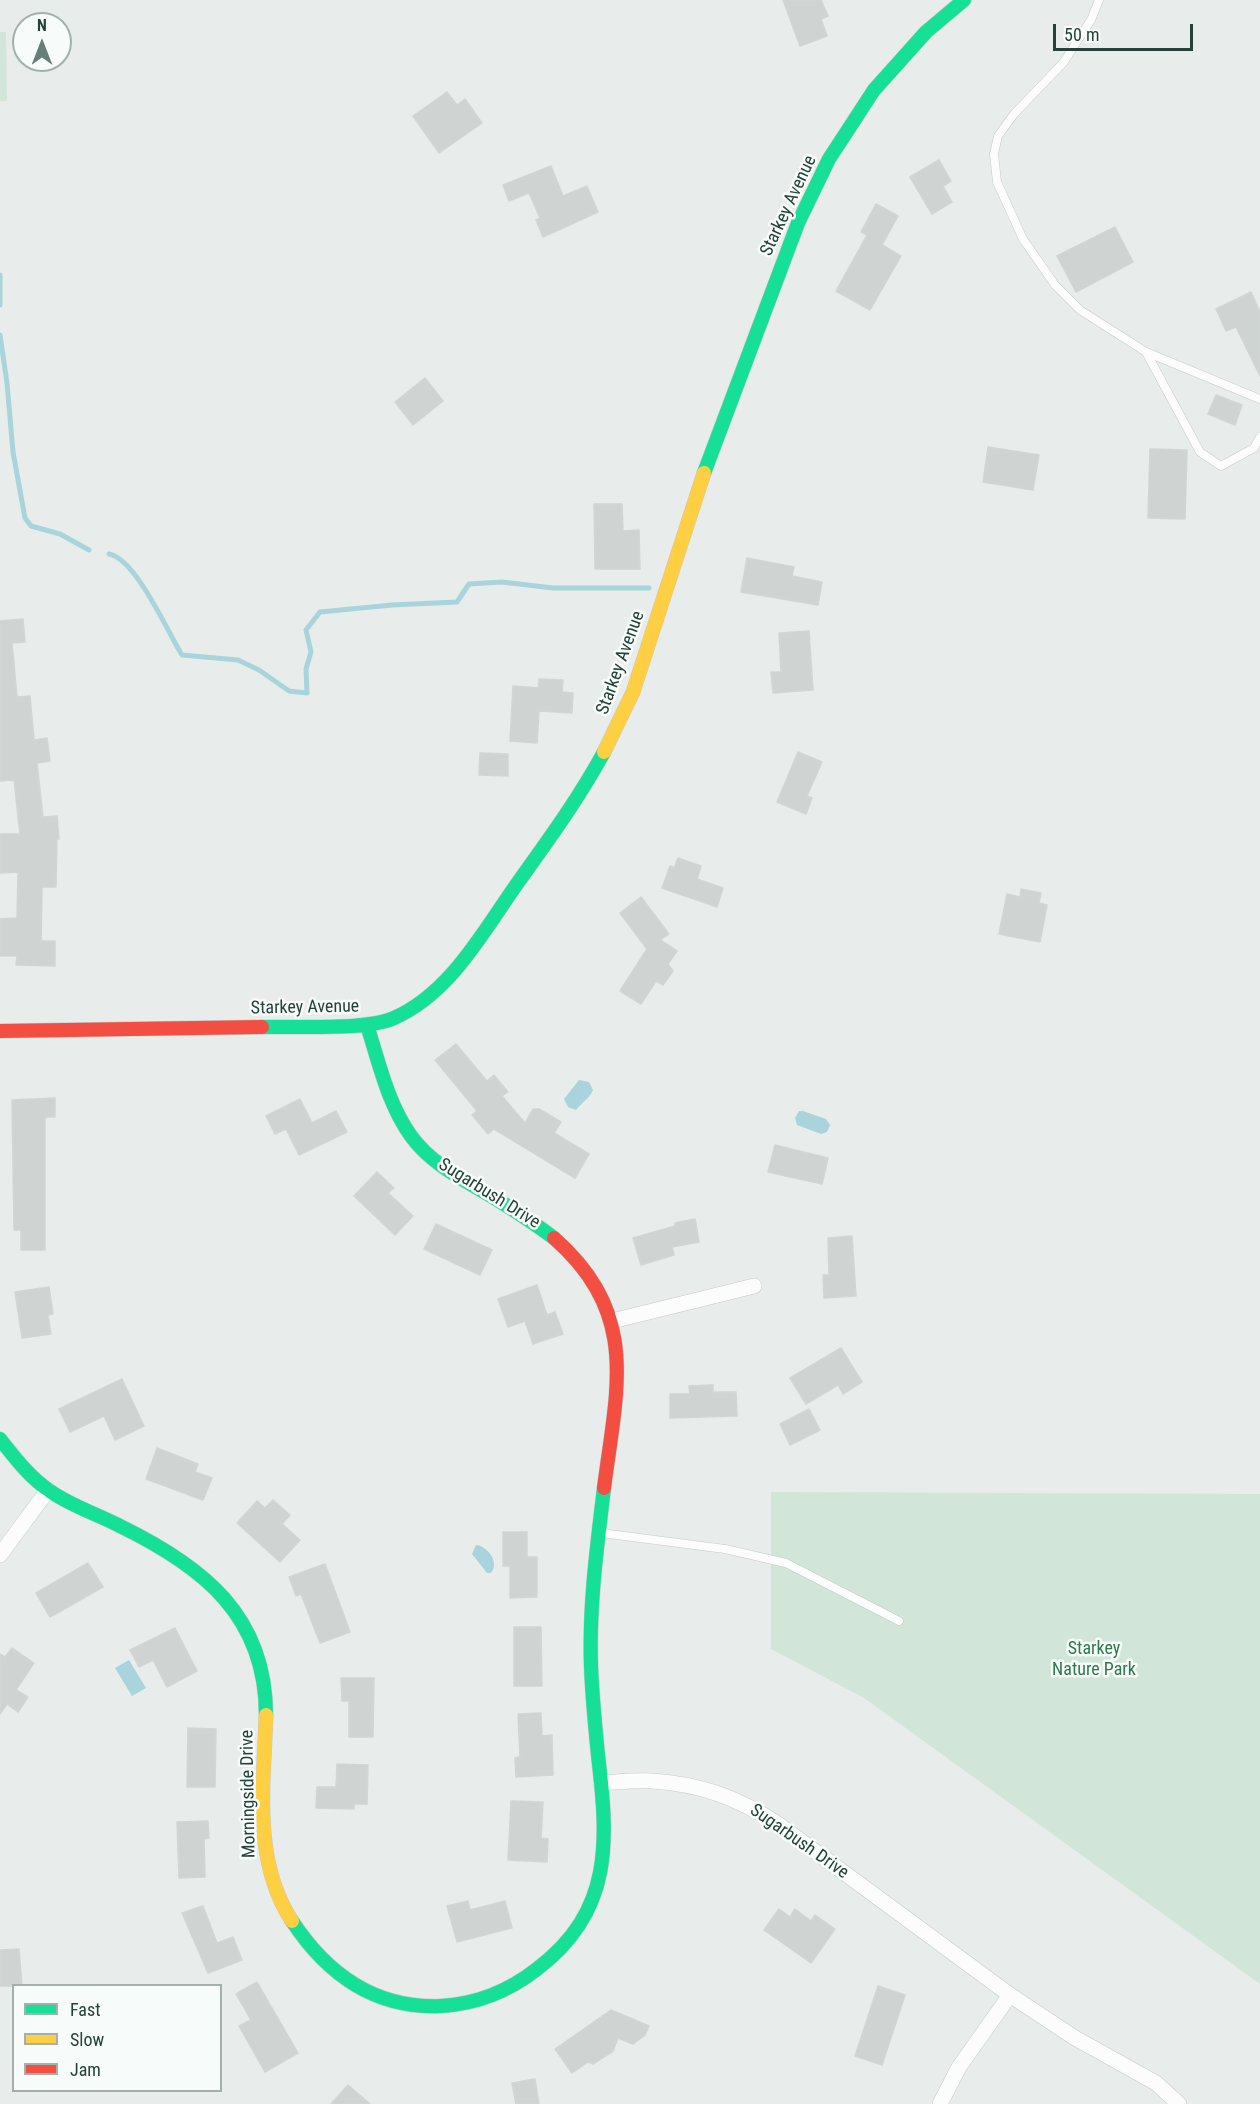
<!DOCTYPE html>
<html>
<head>
<meta charset="utf-8">
<style>
	body { margin:0 }
	#map { position:relative; width:1260px; height:2104px; overflow:hidden; background:#e8edeb; font-family:"Roboto Condensed",sans-serif }
	canvas { display:block }
	.legend { position:absolute; left:12px; top:1984px; width:210px; height:108px; box-sizing:border-box; background:#f7fbf9; border:2px solid #a3b1ad; margin:0; padding:8px 10px; list-style:none; font-size:18px; color:#24423a }
	.legend li { display:flex; align-items:center; gap:12px; height:30px }
	.legend b { width:30px; border:2px solid #a3b1ad }
	.north { position:absolute; left:12px; top:12px; width:60px; height:60px; box-sizing:border-box; background:#f7fbf9; border:2px solid #a3b1ad; border-radius:50%; rotate:0deg; font-size:16px; font-weight:700; line-height:24px; text-align:center; color:#24423a }
	.north::after { content:''; display:block; margin:auto; width:21px; height:27px; background:#697e78; clip-path:polygon(50% 0,100% 100%,50% 72%,0 100%) }
	.scale { position:absolute; left:1053px; top:24px; width:140px; height:27px; box-sizing:border-box; border:3px solid #24423a; border-top:0; padding-left:8px; font-size:18px; line-height:21px; white-space:nowrap; color:#24423a; -webkit-text-stroke:4px #f7fbf9; paint-order:stroke }
</style>
</head>
<body>
<div id="map">
<canvas width="1260" height="2104"></canvas>
<ul class="legend">
<li><b style="height:8px;background:#16e098"></b>Fast</li>
<li><b style="height:8px;background:#ffcf43"></b>Slow</li>
<li><b style="height:8px;background:#f24e42"></b>Jam</li>
</ul>
<div class="north">N</div>
<div class="scale">50 m</div>
</div>
<script>
const ctx = document.querySelector('canvas').getContext('2d');
ctx.lineJoin = 'round';
function fill(path, color) {
  ctx.fillStyle = color;
  ctx.fill(path, 'evenodd');
}
function strokePath(path, color, width, dash) {
  ctx.strokeStyle = color;
  ctx.lineWidth = width;
  ctx.lineCap = dash ? 'butt' : 'round';
  ctx.setLineDash(dash || []);
  ctx.stroke(path);
}
function write(font, color, halo, rows, align = 'center') {
  ctx.font = font + ' "Roboto Condensed",sans-serif';
  ctx.lineWidth = 5;
  ctx.setLineDash([]);
  ctx.textBaseline = 'middle';
  ctx.strokeStyle = halo;
  ctx.fillStyle = color;
  for (const [text, x, y, turn = 0] of rows) {
    ctx.save();
    ctx.translate(x, y);
    ctx.rotate((+turn || 0) * Math.PI / 180);
    ctx.textAlign = isNaN(turn) ? turn : align;
    if (halo) ctx.strokeText(text, 0, 0);
    ctx.fillText(text, 0, 0);
    ctx.restore();
  }
}
fill(new Path2D(`
	M0 32H6L7 101H0Z
	M771 1492 1260 1494V1984L864 1698 771 1649Z`), '#d1e6d8');
fill(new Path2D(`
	M579 1080 589 1082 593 1090C589 1099 581 1103 576 1110L568 1107 564 1099Z
	M799 1111H803L826 1119 830 1125 827 1132 821 1134 797 1125 795 1118Z
	M476 1545C488 1546 500 1563 491 1573H487L472 1554Z
	M129 1660 146 1688 132 1696 115 1668Z`), '#a9d4db');
strokePath(new Path2D(`
	M0 275V305
	M0 335 7 383 13 452 25 518 31 526 60 534 89 550
	M109 554C136 559 167 631 182 655L238 660 259 670 289 691 307 693 306 669 311 652 306 630 320 612 392 605 457 602 469 584 502 582 553 588H649`), '#a9d4db', 5);
const building = new Path2D(`
	M783 0H821L828 16 821 19 827 36 800 46Z
	M447 92 457 105 465 99 482 123 439 153 413 116Z
	M939 160 951 181 943 186 952 202 932 214 910 177Z
	M551 166 563 196 587 186 598 212 543 237 536 220 540 218 529 193 509 201 503 185Z
	M876 204 898 216 882 245 901 256 870 310 836 291 867 235 861 232Z
	M1115 227 1133 262 1076 292 1057 256Z
	M1251 292 1260 312V376L1236 327 1226 331 1216 309Z
	M425 378 443 401 413 425 395 402Z
	M1216 395 1242 405 1235 425 1208 414Z
	M988 447 1039 455 1033 490 983 482Z
	M1150 449 1187 450 1185 519 1148 518Z
	M594 504H622L623 531 639 530 640 569H595Z
	M747 558 794 567 792 576 822 582 818 605 741 592Z
	M23 619 25 642 12 643 17 697 30 696 34 740 47 738 50 761 37 763 43 817 57 816 59 839H57L56 887H42L41 941H55V966L16 965 17 956H0V919L17 918 18 872 0 873V834H20L14 780 0 781V621Z
	M809 631 813 690 773 693 771 672H781L779 633Z
	M539 679 563 680 562 692 573 693 572 713 539 711 537 743 510 741 513 686 538 688Z
	M798 752 822 762 807 796 812 798 806 814 777 802Z
	M480 753 508 754V776L479 775Z
	M678 858 701 866 697 879 723 888 717 907 662 888 670 866 674 868Z
	M1021 889 1041 893 1039 903 1047 905 1040 942 999 934 1007 894 1020 897Z
	M641 897 669 934 660 940 677 951 668 964 673 971 663 985 656 981 641 1004 620 991 647 949 620 913Z
	M456 1044 487 1081 494 1075 508 1092 502 1096 525 1123 533 1109H539L561 1122 554 1133 589 1154 575 1178 494 1129 488 1134 472 1115 477 1111 435 1060Z
	M55 1098V1117H45V1250H21V1230H14L12 1100Z
	M300 1099 312 1123 336 1111 347 1132 299 1155 286 1129 275 1134 266 1116Z
	M775 1145 828 1158 822 1184 768 1172Z
	M377 1172 394 1188 388 1193 413 1216 395 1235 354 1196Z
	M695 1219 699 1242 672 1247 674 1255 641 1265 633 1238 675 1226V1223Z
	M436 1224 492 1250 480 1275 424 1249Z
	M852 1236 856 1296 824 1298 823 1275H829L828 1238Z
	M537 1285 547 1315 555 1312 563 1334 533 1344 525 1321 508 1327 498 1299Z
	M49 1287 53 1314 48 1315 51 1334 22 1338 15 1292Z
	M841 1348 862 1382 843 1394 838 1385 806 1404 790 1378Z
	M122 1379 144 1426 115 1440 104 1416 70 1432 59 1409Z
	M713 1385V1392H736L737 1416 670 1418V1394H690L689 1386Z
	M809 1409 820 1430 790 1445 780 1424Z
	M157 1448 198 1464 195 1472 212 1478 203 1500 146 1479Z
	M273 1500 290 1515 282 1524 300 1540 280 1562 237 1523 257 1501 265 1508Z
	M503 1532H527V1557H537V1597L510 1598V1566H503Z
	M88 1563 103 1587 50 1617 36 1593Z
	M325 1564 350 1632 320 1643 301 1594 296 1596 289 1577Z
	M514 1627H541L542 1686H514Z
	M175 1628 197 1671 167 1687 153 1660 139 1667 130 1650Z
	M12 1648 34 1663 16 1690 28 1697 18 1712 7 1704 0 1714V1654L5 1657Z
	M341 1678H374L373 1737H349V1701H342Z
	M541 1713 542 1736 552 1735 553 1775 516 1777 515 1758 520 1757 518 1714Z
	M188 1728 216 1729 215 1787H187Z
	M337 1764 368 1765 367 1804H354V1809L316 1808 317 1787H336Z
	M511 1801 543 1802 541 1838 548 1839 547 1862 508 1860Z
	M208 1821 209 1838 204 1839 205 1877 179 1878 177 1822Z
	M468 1901 470 1910 505 1901 512 1928 457 1942 447 1906Z
	M203 1906 217 1943 233 1937 242 1960 208 1973 182 1913Z
	M779 1909 790 1917 795 1909 811 1921 815 1915 835 1929 811 1963 764 1930Z
	M19 1949 22 1986H0V1950Z
	M257 1982 298 2053 265 2072 239 2026 251 2020 236 1994Z
	M878 1986 905 1995 882 2065 855 2056Z
	M611 2010 649 2026 645 2035 633 2044 618 2038 613 2051 593 2064 588 2062 572 2073 555 2049Z
	M535 2079 539 2104H516L512 2083Z
	M348 2085 370 2104H331Z`);
fill(building, '#cfd4d2');
strokePath(building, '#d1d6d4', 1.5);
const lane = new Path2D(`
	M1099 0 1091 20 1063 63 1014 114 998 136 994 154 997 182 1023 239 1055 285 1080 310 1146 352 1260 399
	M1146 352 1200 452 1221 466 1254 448 1260 437
	M601 1533 725 1549 786 1563 899 1621`);
const street = new Path2D(`
	M612 1321 754 1286
	M0 1555 48 1490
	M601 1783C618 1782 635 1780 652 1781 701 1784 738 1798 778 1824L1010 1995 1075 2038 1156 2083 1179 2104
	M940 2104 959 2067 1010 1995`);
const fast = new Path2D(`
	M704 473 798 223 829 159 874 90 926 32 964 0
	M367 1025C379 1063 388 1104 411 1136 431 1164 464 1180 493 1197 514 1210 534 1223 554 1238
	M262 1027C296 1026 364 1031 394 1018 451 993 484 930 519 881 549 839 579 798 604 752
	M0 1439C15 1458 30 1478 50 1491 71 1506 97 1514 120 1526 202 1566 266 1615 266 1715
	M292 1921C327 1974 375 2009 441 2006 477 2004 509 1991 537 1969 614 1911 608 1840 598 1755 595 1725 592 1695 591 1665 589 1605 597 1547 604 1488`);
const slow = new Path2D(`
	M604 752 633 692 704 473
	M266 1715C264 1784 252 1860 292 1921`);
const jam = new Path2D(`
	M0 1031 262 1027
	M554 1238C640 1314 617 1387 604 1488`);
strokePath(lane, '#c5cac8', 9);
strokePath(street, '#c5cac8', 16);
strokePath(fast, '#c3cbc8', 15);
strokePath(slow, '#c3cbc8', 15);
strokePath(jam, '#c3cbc8', 15);
strokePath(lane, '#fcfcfc', 8);
strokePath(street, '#fcfcfc', 15);
strokePath(fast, '#16e098', 14);
strokePath(slow, '#ffcf43', 14);
strokePath(jam, '#f24e42', 14);
write('18px', '#24423a', '#f7fbf9', [
	["Starkey Avenue",789,206,-65],
	["Starkey Avenue",621,663,-70],
	["Starkey Avenue",305,1008,-1],
	["Sugarbush Drive",489,1194,32],
	["Morningside Drive",249,1794,-91],
	["Sugarbush Drive",799,1842,35]
]);
write('18px', '#2d7a4b', '#f7fbf9', [
	["Starkey",1094,1649],
	["Nature Park",1094,1670]
]);
</script>
</body>
</html>
